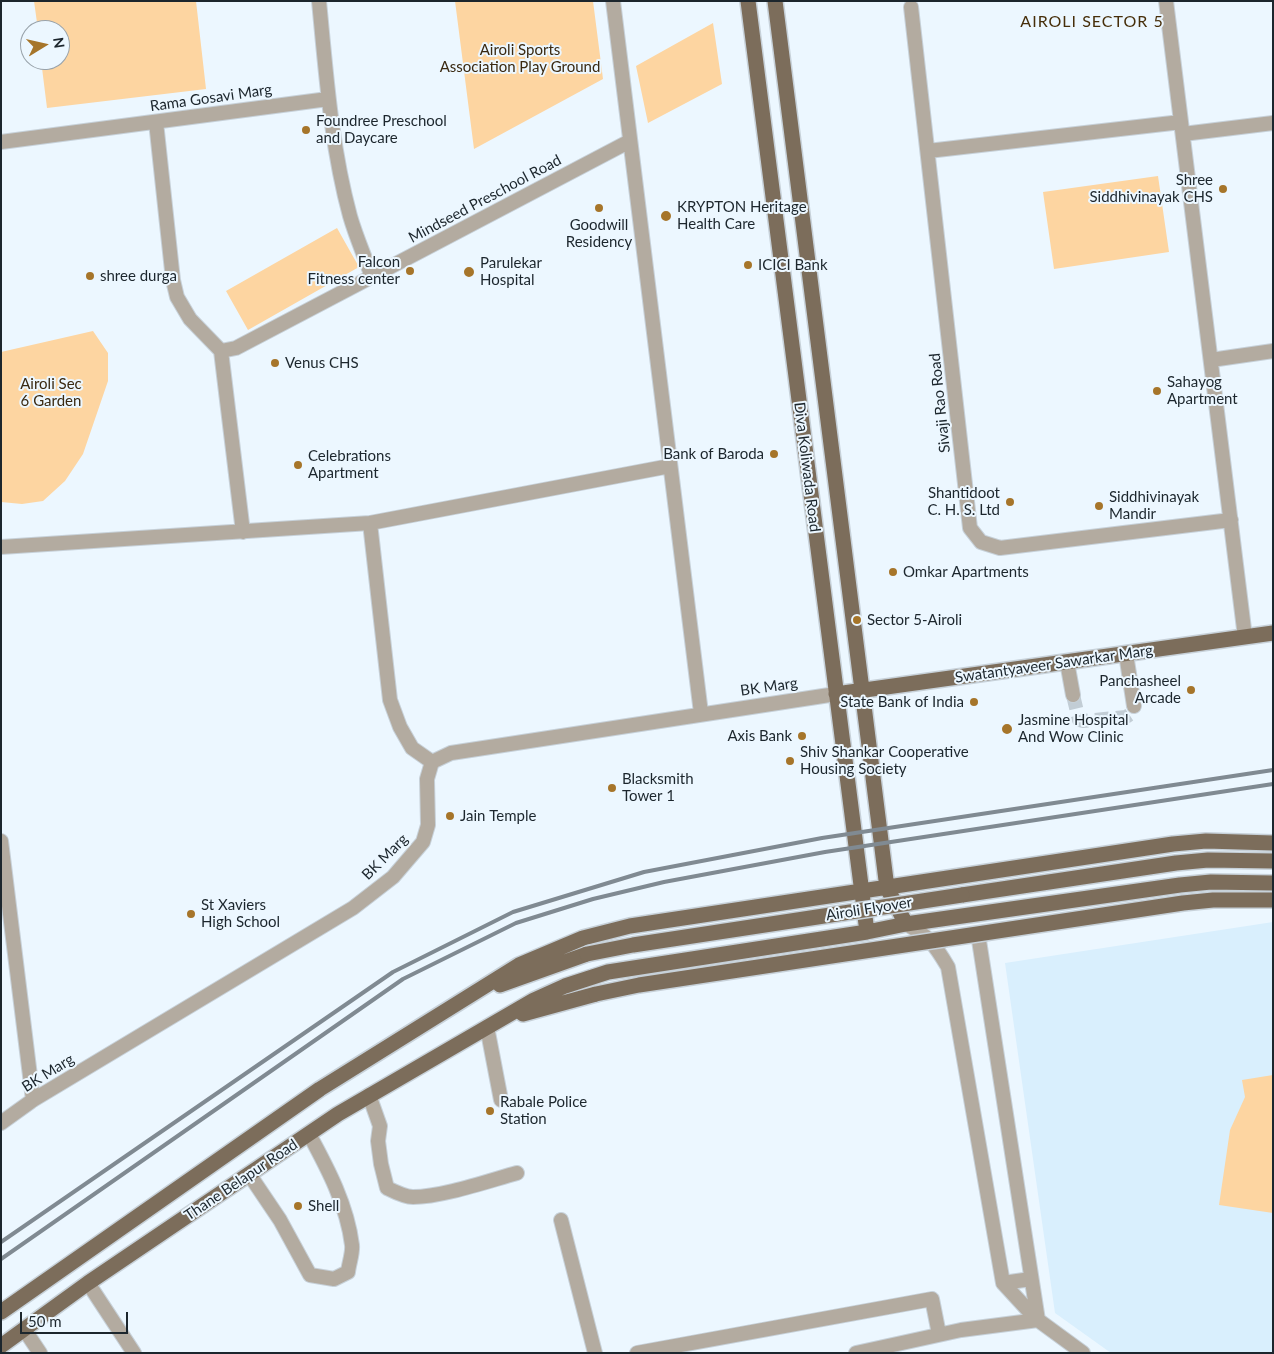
<!DOCTYPE html>
<html>
<head>
<meta charset="utf-8">
<style>
	body { margin:0 }
	#map { position:relative; width:1274px; height:1354px; overflow:hidden; background:#ecf7ff; font-family:Lato,sans-serif }
	canvas { display:block }
	.frame { position:absolute; inset:0; border:2px solid #1c262d; pointer-events:none }
	.north { position:absolute; left:20px; top:20px; width:50px; height:50px; box-sizing:border-box; background:#ecf7ff; border:1px solid #99a3ab; border-radius:50%; rotate:81deg; font-size:14px; font-weight:700; line-height:20px; text-align:center; color:#1c262d }
	.north::after { content:''; display:block; margin:auto; width:18px; height:22px; background:#a6752a; clip-path:polygon(50% 0,100% 100%,50% 72%,0 100%) }
	.scale { position:absolute; left:20px; top:1312px; width:108px; height:22px; box-sizing:border-box; border:2px solid #1c262d; border-top:0; padding-left:6px; font-size:15px; line-height:18px; white-space:nowrap; color:#1c262d; -webkit-text-stroke:4px #ecf7ff; paint-order:stroke }
</style>
</head>
<body>
<div id="map">
<canvas width="1274" height="1354"></canvas>
<div class="frame"></div>
<div class="north">N</div>
<div class="scale">50 m</div>
</div>
<script>
const ctx = document.querySelector('canvas').getContext('2d');
ctx.lineJoin = 'round';
function fill(path, color) {
  ctx.fillStyle = color;
  ctx.fill(path, 'evenodd');
}
function strokePath(path, color, width, dash) {
  ctx.strokeStyle = color;
  ctx.lineWidth = width;
  ctx.lineCap = dash ? 'butt' : 'round';
  ctx.setLineDash(dash || []);
  ctx.stroke(path);
}
function write(font, color, halo, rows, align = 'center') {
  ctx.font = font + ' Lato,sans-serif';
  ctx.lineWidth = 4;
  ctx.setLineDash([]);
  ctx.textBaseline = 'middle';
  ctx.strokeStyle = halo;
  ctx.fillStyle = color;
  for (const [text, x, y, turn = 0] of rows) {
    ctx.save();
    ctx.translate(x, y);
    ctx.rotate((+turn || 0) * Math.PI / 180);
    ctx.textAlign = isNaN(turn) ? turn : align;
    if (halo) ctx.strokeText(text, 0, 0);
    ctx.fillText(text, 0, 0);
    ctx.restore();
  }
}
fill(new Path2D(`
	M1273 922V1353H1111L1055 1313 1005 963Z`), '#d9effd');
fill(new Path2D(`
	M34 1H196L206 89 47 108 41 60H60V30H38Z
	M455 1H593L603 79 474 149Z
	M713 23 722 84 648 123 636 66Z
	M1158 176 1169 252 1054 269 1043 192Z
	M337 228 359 267 248 330 226 291Z
	M93 331 108 353V381L83 454 65 481 43 501 22 504 1 502V352Z
	M1273 1075V1213L1219 1205 1230 1130 1245 1097 1242 1080Z`), '#fdd5a1');
strokePath(new Path2D(`
	M1073 695 1079 720 1083 721 1126 717 1132 713 1134 706`), '#c2cdd5', 14, [14, 7]);
const minor = new Path2D(`
	M319 1C326 73 331 146 350 216 356 237 365 257 372 277
	M613 1 701 713
	M1166 1 1245 637
	M911 7 970 528 981 542 1000 548 1231 520
	M156 122 173 280 177 297 190 319 221 351 243 532
	M1183 134 1273 123
	M1 142 328 99
	M928 151 1181 122
	M221 351 236 348 630 141
	M1211 360 1273 351
	M370 523 390 700 400 727 412 748 432 762
	M1 547 370 523 670 466
	M1126 654 1134 706
	M1067 662 1073 695
	M1 841 33 1100
	M906 924C929 936 935 945 948 967L1003 1283 1031 1279
	M978 934 1038 1320 1083 1353
	M487 1027 501 1100
	M369 1095 380 1126 378 1141 381 1164 387 1188C395 1192 405 1197 413 1197 442 1197 488 1181 517 1173
	M1 1123 33 1100 353 908 393 877 423 842 428 825 427 779 432 762 451 753 836 694
	M249 1174 280 1220 310 1275 334 1279 348 1272C349 1263 353 1253 352 1245 347 1205 328 1169 309 1134
	M561 1220 595 1353
	M88 1283 134 1353
	M1003 1283 1037 1320
	M24 1329 40 1353
	M637 1353 932 1299 939 1334
	M856 1353 961 1330 1038 1320`);
const major = new Path2D(`
	M748 1 867 932
	M775 1 887 888 906 924
	M836 694 1273 633
	M962 895 1176 863 1208 860 1273 861
	M500 985 587 954
	M523 1014 596 994
	M1 1312 320 1089 519 965 583 938 630 926 1173 844 1206 841 1273 843
	M1 1346 88 1283 338 1114 534 1000 565 986 608 972 867 932 906 924 1180 885 1211 882 1273 883`);
strokePath(minor, '#c7d1d9', 16);
strokePath(major, '#c7d1d9', 18);
strokePath(minor, '#b3aba0', 14);
strokePath(major, '#7c6d5b', 15);
strokePath(new Path2D(`
	M1 1242 393 972 513 912 644 872 822 838 1273 770
	M1 1259 403 979 516 923 593 899 664 882 825 852 1273 784`), '#808a92', 4);
const majorBridge = new Path2D(`
	M587 954 633 945 962 895
	M596 994 639 985 1183 903 1213 900H1273`);
strokePath(majorBridge, '#c7d1d9', 18, []);
strokePath(majorBridge, '#7c6d5b', 15);
for (const [x, y, r, color] of [
	[306,130,5,"#a6752a"],
	[1223,189,5,"#a6752a"],
	[599,208,5,"#a6752a"],
	[666,216,6,"#a6752a"],
	[748,265,5,"#a6752a"],
	[410,271,5,"#a6752a"],
	[469,272,6,"#a6752a"],
	[90,276,5,"#a6752a"],
	[275,363,5,"#a6752a"],
	[1157,391,5,"#a6752a"],
	[774,454,5,"#a6752a"],
	[298,465,5,"#a6752a"],
	[1010,502,5,"#a6752a"],
	[1099,506,5,"#a6752a"],
	[893,572,5,"#a6752a"],
	[857,620,5,"#a6752a"],
	[1191,690,5,"#a6752a"],
	[974,702,5,"#a6752a"],
	[1007,729,6,"#a6752a"],
	[802,736,5,"#a6752a"],
	[790,761,5,"#a6752a"],
	[612,788,5,"#a6752a"],
	[450,816,5,"#a6752a"],
	[191,914,5,"#a6752a"],
	[490,1111,5,"#a6752a"],
	[298,1206,5,"#a6752a"]
]) {
  const dot = new Path2D();
  dot.arc(x, y, r, 0, 2 * Math.PI);
  ctx.fillStyle = color;
  ctx.fill(dot);
  strokePath(dot, '#ecf7ff', 2);
}
write('15px', '#3a2911', '#ecf7ff', [
	["Airoli Sports",520,50],
	["Association Play Ground",520,67],
	["Airoli Sec",51,384],
	["6 Garden",51,401]
]);
write('15px', '#1c262d', '#ecf7ff', [
	["Rama Gosavi Marg",211,98,-8],
	["Mindseed Preschool Road",485,199,-28],
	["Sivaji Rao Road",940,403,-96],
	["Diva Koliwada Road",807,467,83],
	["Swatantyaveer Sawarkar Marg",1054,664,-8],
	["BK Marg",769,687,-8],
	["BK Marg",385,857,-45],
	["Airoli Flyover",869,909,-9],
	["BK Marg",48,1073,-32],
	["Thane Belapur Road",241,1180,-34]
]);
write('15px', '#1c262d', '#ecf7ff', [
	["Foundree Preschool",316,121],
	["and Daycare",316,138],
	["Shree",1213,180,"right"],
	["Siddhivinayak CHS",1213,197,"right"],
	["KRYPTON Heritage",677,207],
	["Health Care",677,224],
	["Goodwill",599,225,"center"],
	["Residency",599,242,"center"],
	["Falcon",400,262,"right"],
	["Fitness center",400,279,"right"],
	["Parulekar",480,263],
	["Hospital",480,280],
	["ICICI Bank",758,265],
	["shree durga",100,276],
	["Venus CHS",285,363],
	["Sahayog",1167,382],
	["Apartment",1167,399],
	["Bank of Baroda",764,454,"right"],
	["Celebrations",308,456],
	["Apartment",308,473],
	["Shantidoot",1000,493,"right"],
	["C. H. S. Ltd",1000,510,"right"],
	["Siddhivinayak",1109,497],
	["Mandir",1109,514],
	["Omkar Apartments",903,572],
	["Sector 5-Airoli",867,620],
	["Panchasheel",1181,681,"right"],
	["Arcade",1181,698,"right"],
	["State Bank of India",964,702,"right"],
	["Jasmine Hospital",1018,720],
	["And Wow Clinic",1018,737],
	["Axis Bank",792,736,"right"],
	["Shiv Shankar Cooperative",800,752],
	["Housing Society",800,769],
	["Blacksmith",622,779],
	["Tower 1",622,796],
	["Jain Temple",460,816],
	["St Xaviers",201,905],
	["High School",201,922],
	["Rabale Police",500,1102],
	["Station",500,1119],
	["Shell",308,1206]
], 'left');
ctx.letterSpacing = '1px';
write('16px', '#462e0a', '#ecf7ff', [
	["AIROLI SECTOR 5",1092,22]
]);
ctx.letterSpacing = '0px';
</script>
</body>
</html>
